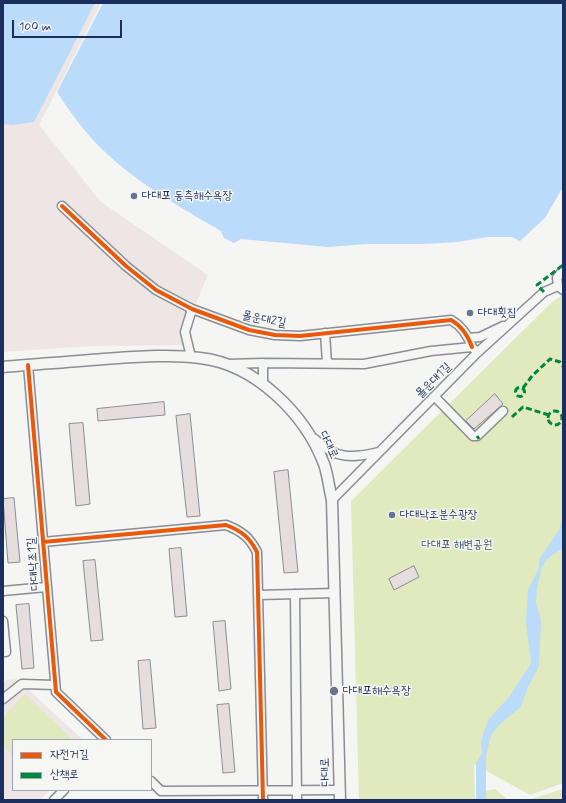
<!DOCTYPE html>
<html>
<head>
<meta charset="utf-8">
<style>
	body { margin:0 }
	#map { position:relative; width:566px; height:803px; overflow:hidden; background:#f5f5f3; font-family:Mynerve,"Poor Story",sans-serif }
	canvas { display:block }
	.frame { position:absolute; inset:0; border:4px solid #1b2f5e; pointer-events:none }
	.legend { position:absolute; left:12px; top:739px; width:140px; height:52px; box-sizing:border-box; background:#f6f6f2; border:1px solid #9ea6b7; margin:0; padding:5px 7px; list-style:none; font-size:12px; color:#1b2f5e }
	.legend li { display:flex; align-items:center; gap:8px; height:20px }
	.legend b { width:20px; border:1px solid #9ea6b7 }
	.scale { position:absolute; left:12px; top:20px; width:110px; height:18px; box-sizing:border-box; border:2px solid #1b2f5e; border-top:0; padding-left:5px; font-size:12px; line-height:14px; white-space:nowrap; color:#1b2f5e; -webkit-text-stroke:3px #f6f6f2; paint-order:stroke }
</style>
</head>
<body>
<div id="map">
<canvas width="566" height="803"></canvas>
<div class="frame"></div>
<ul class="legend">
<li><b style="height:5px;background:#e8590c"></b>자전거길</li>
<li><b style="height:5px;background:#00873e"></b>산책로</li>
</ul>
<div class="scale">100 m</div>
</div>
<script>
const ctx = document.querySelector('canvas').getContext('2d');
ctx.lineJoin = 'round';
function fill(path, color) {
  ctx.fillStyle = color;
  ctx.fill(path, 'evenodd');
}
function strokePath(path, color, width, dash) {
  ctx.strokeStyle = color;
  ctx.lineWidth = width;
  ctx.lineCap = dash ? 'butt' : 'round';
  ctx.setLineDash(dash || []);
  ctx.stroke(path);
}
function write(font, color, halo, rows, align = 'center') {
  ctx.font = font + ' Mynerve,"Poor Story",sans-serif';
  ctx.lineWidth = 3;
  ctx.setLineDash([]);
  ctx.textBaseline = 'middle';
  ctx.strokeStyle = halo;
  ctx.fillStyle = color;
  for (const [text, x, y, turn = 0] of rows) {
    ctx.save();
    ctx.translate(x, y);
    ctx.rotate((+turn || 0) * Math.PI / 180);
    ctx.textAlign = isNaN(turn) ? turn : align;
    if (halo) ctx.strokeText(text, 0, 0);
    ctx.fillText(text, 0, 0);
    ctx.restore();
  }
}
fill(new Path2D(`
	M3 3H101L39 125 101 202 208 275 188 322 191 340 188 345 92 346 3 352Z
	M17 679 83 740H13V790H50L40 800H3V683L6 680Z`), '#ede6e5');
fill(new Path2D(`
	M563 295V783L530 795 474 764 475 800H359L351 501 551 303Z
	M25 694 73 740H13V756L3 746V717Z
	M495 789 508 800H486L485 791Z
	M563 789V800H528Z`), '#e1e9be');
fill(new Path2D(`
	M3 3H95L34 122 12 125 3 124Z
	M103 3H563V187L545 218 520 241 512 237H488L457 242 426 244H366L328 247 241 239 234 243 224 238 221 231C176 205 130 179 94 141 80 126 68 109 57 92Z
	M563 518V548L548 558 541 569 537 589 536 602 541 620 539 666 528 687 521 707 501 723 491 735 486 756V800H476V764L482 753 481 742 484 731 489 719 510 696 531 663 526 621 528 590 538 570 540 558 559 530Z`), '#bbdbfa');
const building = new Path2D(`
	M495 394 503 404 474 429 466 421Z
	M164 402 165 415 98 421 97 409Z
	M190 414 200 516 187 517 176 416Z
	M83 423 90 504 76 506 69 424Z
	M288 470 298 572 284 573 274 472Z
	M14 498 20 562 8 563 3 499Z
	M181 548 187 616 175 617 169 549Z
	M95 560 103 640 91 641 83 561Z
	M414 566 419 577 394 590 389 579Z
	M29 604 34 668 22 669 16 605Z
	M225 621 231 689 219 691 213 622Z
	M150 660 156 728 143 729 138 661Z
	M229 704 235 772 223 773 217 705Z`);
fill(building, '#e6dede');
strokePath(building, '#898d95', 1);
const minor = new Path2D(`
	M62 206 126 266 156 290 192 309 249 330 275 335 300 336 451 320C462 326 468 336 472 347
	M563 270 557 278 558 286 563 290
	M325 333 327 363
	M468 338 480 337 503 326
	M191 357 185 332 192 309
	M263 363 364 364 431 351 472 347 476 351
	M228 364 263 363V385
	M28 365 56 692 106 740
	M435 397 473 436H477L503 411
	M315 439C335 460 354 458 379 452
	M332 500 477 353 544 292 558 286
	M43 542 226 525C242 531 250 538 257 552L263 800
	M3 591 46 587
	M295 594 297 800
	M258 595 335 593
	M3 621 6 652
	M3 699 22 684 55 685
	M151 781 161 791 339 790
	M54 800 64 790`);
const major = new Path2D(`
	M3 367C36 364 70 362 103 359 135 357 168 354 200 358 255 364 305 414 324 464 328 475 329 488 332 500L340 800`);
strokePath(minor, '#898d95', 11);
strokePath(major, '#898d95', 13);
strokePath(minor, '#f5f5f3', 8);
strokePath(major, '#f5f5f3', 10);
strokePath(new Path2D(`
	M544 292 537 285 563 265
	M515.5 392a4.5 4.5 0 1 1 9 0a4.5 4.5 0 1 1-9 0Z
	M523 388 532 376 550 359 560 362 563 366
	M548 418a7 7 0 1 1 14 0a7 7 0 1 1-14 0Z
	M512 417 523 407 549 415
	M477 436 479 439`), '#00873e', 3, [6, 3]);
strokePath(new Path2D(`
	M62 206 126 266 156 290 192 309 249 330 275 335 300 336 451 320C462 326 468 336 472 347
	M28 365 56 692 106 740
	M43 542 226 525C242 531 250 538 257 552L263 800`), '#e8590c', 4);
for (const [x, y, r, color] of [
	[134,196,4,"#677492"],
	[470,313,4,"#677492"],
	[392,515,4,"#677492"],
	[334,691,5,"#677492"]
]) {
  const dot = new Path2D();
  dot.arc(x, y, r, 0, 2 * Math.PI);
  ctx.fillStyle = color;
  ctx.fill(dot);
  strokePath(dot, '#f6f6f2', 1.5);
}
write('12px', '#1b2f5e', '#f6f6f2', [
	["다대포 동측해수욕장",142,196],
	["다대횟집",478,313],
	["다대낙조분수광장",400,515],
	["다대포해수욕장",343,691]
], 'left');
write('12px', '#1b2f5e', '#f6f6f2', [
	["몰운대2길",264,320,10],
	["몰운대1길",434,381,-45],
	["다대로",328,445,65],
	["다대낙조1길",34,564,-94],
	["다대로",326,772,-91]
]);
write('12px', '#3f5268', '#f6f6f2', [
	["다대포 해변공원",457,545]
]);
</script>
</body>
</html>
